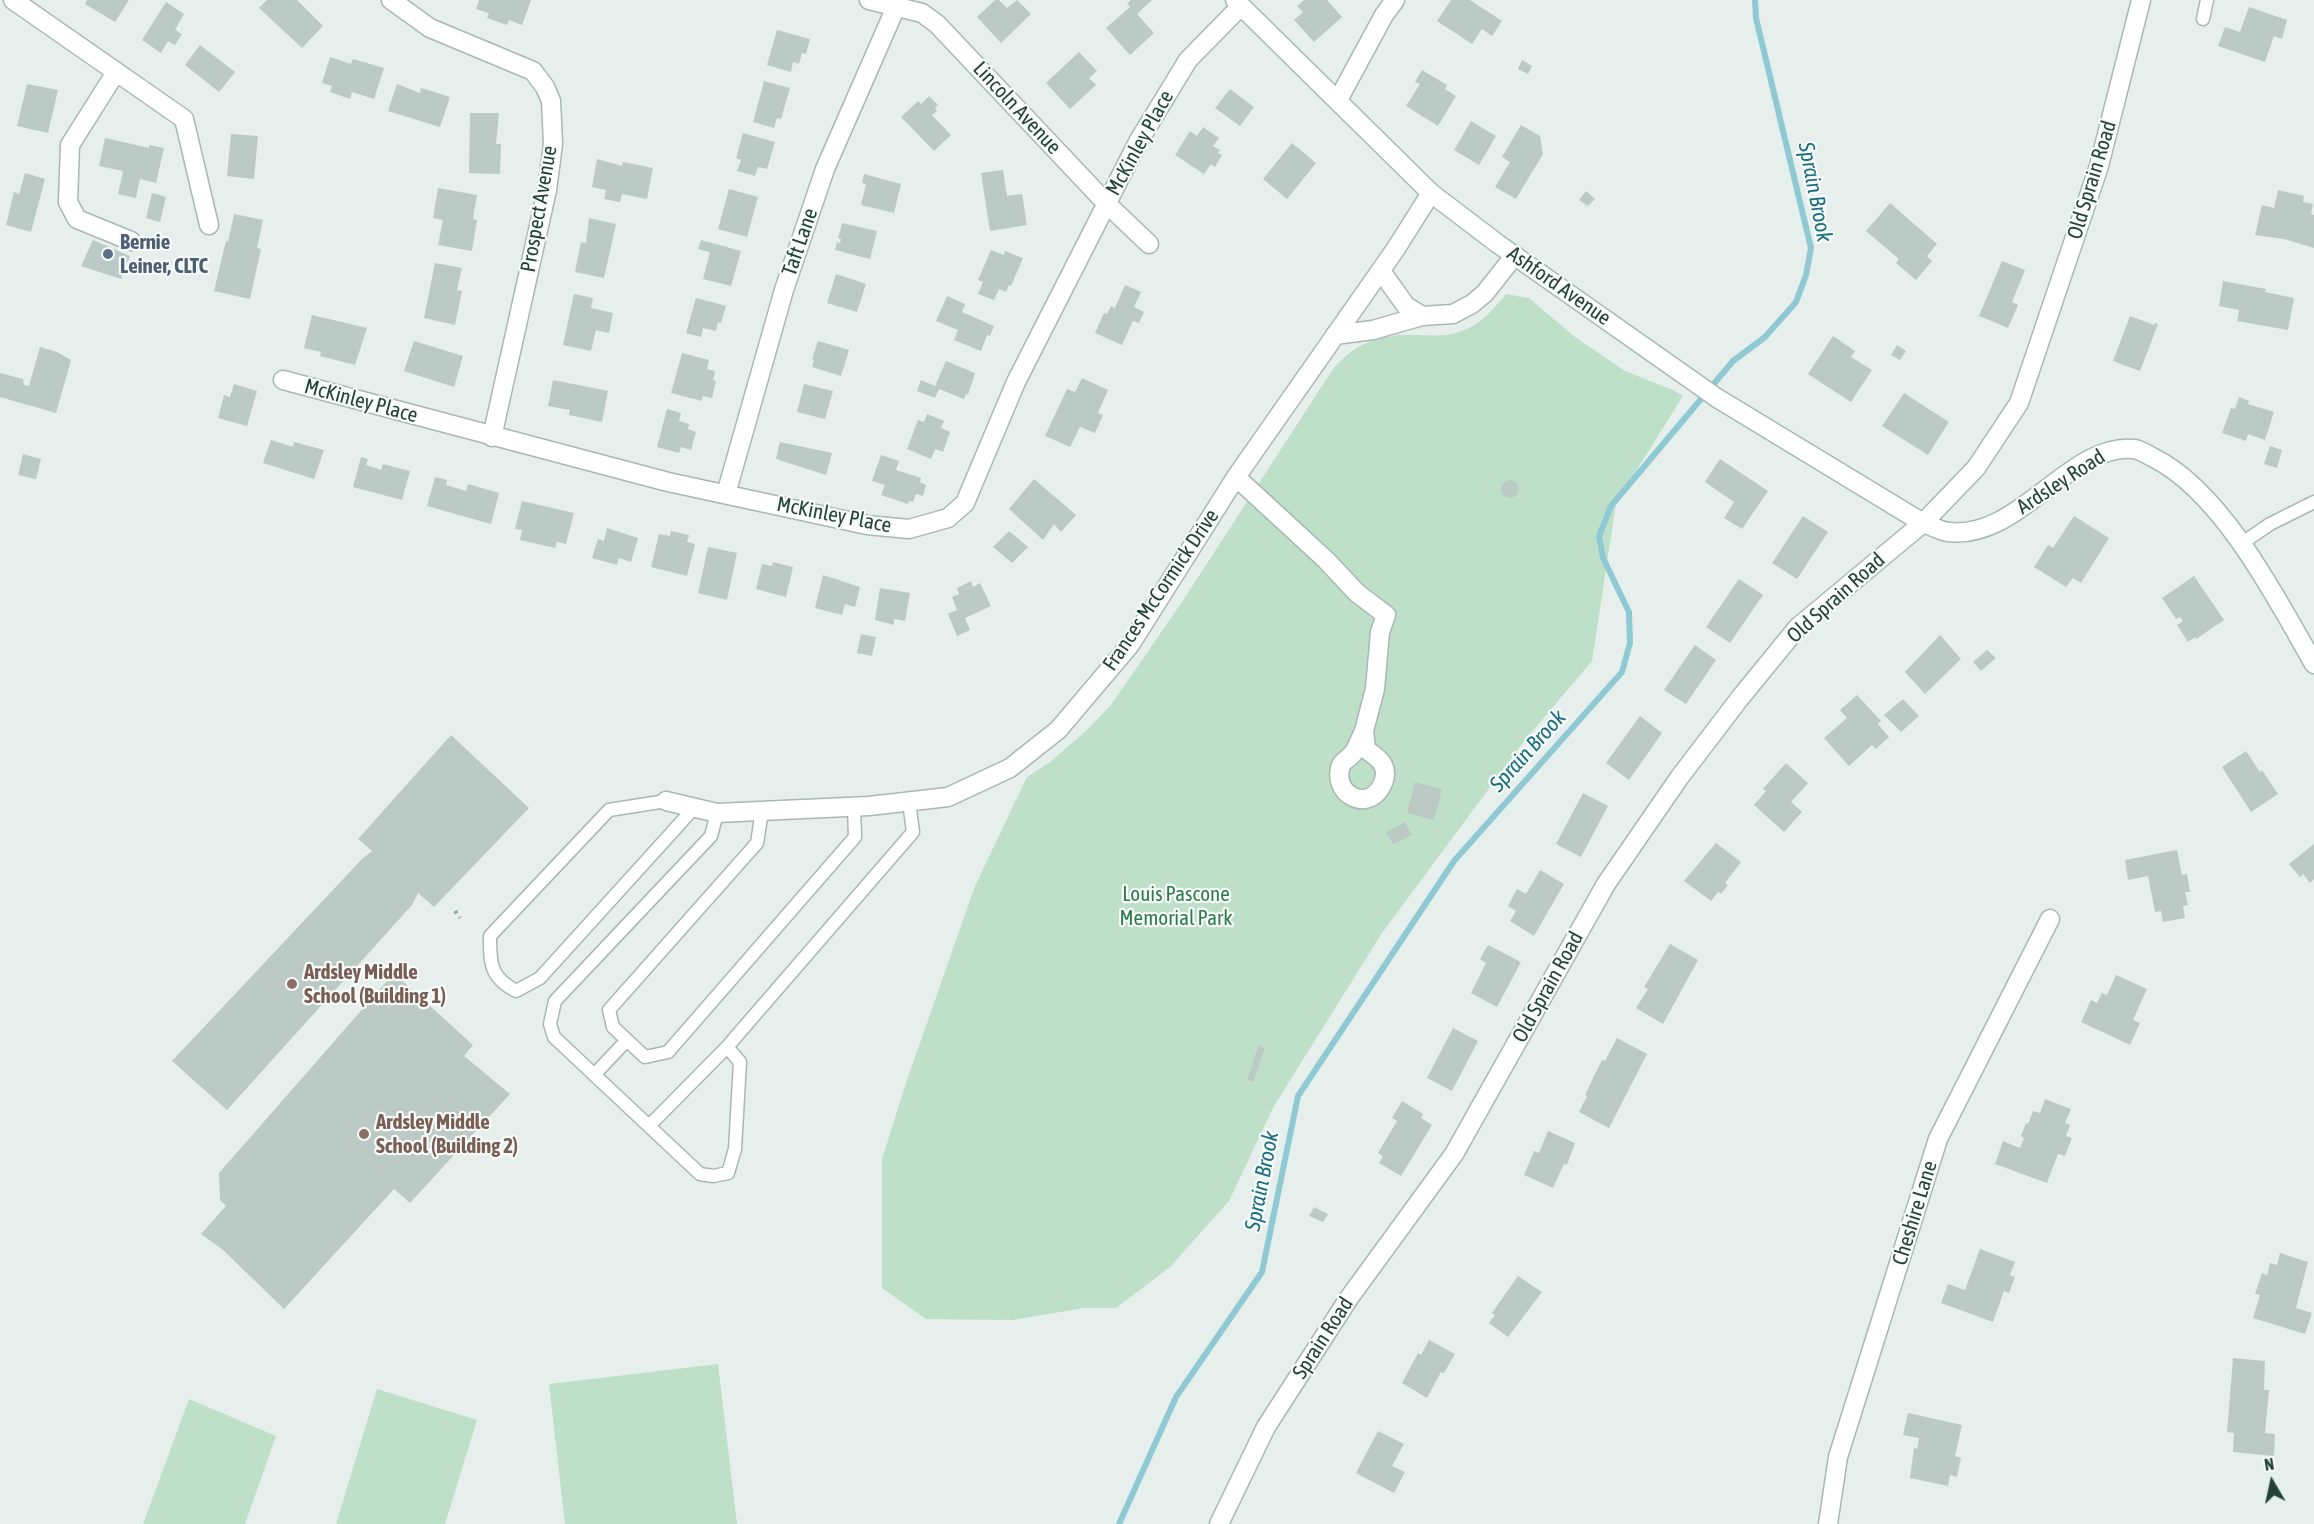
<!DOCTYPE html>
<html>
<head>
<meta charset="utf-8">
<style>
	body { margin:0 }
	#map { position:relative; width:2314px; height:1524px; overflow:hidden; background:#e6efeb; font-family:"Asap Condensed",sans-serif }
	canvas { display:block }
	.north { position:absolute; left:2242px; top:1452px; width:60px; height:60px; -webkit-text-stroke:4px #f7fbf9; paint-order:stroke; rotate:351deg; font-size:16px; font-weight:700; line-height:24px; text-align:center; color:#24423a }
	.north::after { content:''; display:block; margin:auto; width:21px; height:27px; background:#24423a; clip-path:polygon(50% 0,100% 100%,50% 72%,0 100%) }
</style>
</head>
<body>
<div id="map">
<canvas width="2314" height="1524"></canvas>
<div class="north">N</div>
</div>
<script>
const ctx = document.querySelector('canvas').getContext('2d');
ctx.lineJoin = 'round';
function fill(path, color) {
  ctx.fillStyle = color;
  ctx.fill(path, 'evenodd');
}
function strokePath(path, color, width, dash) {
  ctx.strokeStyle = color;
  ctx.lineWidth = width;
  ctx.lineCap = dash ? 'butt' : 'round';
  ctx.setLineDash(dash || []);
  ctx.stroke(path);
}
function write(font, color, halo, rows, align = 'center') {
  ctx.font = font + ' "Asap Condensed",sans-serif';
  ctx.lineWidth = 4.5;
  ctx.setLineDash([]);
  ctx.textBaseline = 'middle';
  ctx.strokeStyle = halo;
  ctx.fillStyle = color;
  for (const [text, x, y, turn = 0] of rows) {
    ctx.save();
    ctx.translate(x, y);
    ctx.rotate((+turn || 0) * Math.PI / 180);
    ctx.textAlign = isNaN(turn) ? turn : align;
    if (halo) ctx.strokeText(text, 0, 0);
    ctx.fillText(text, 0, 0);
    ctx.restore();
  }
}
fill(new Path2D(`
	M1506 294 1529 298 1575 337 1625 371 1673 390 1683 396 1616 503 1592 661 1525 740 1382 933 1274 1106 1229 1201 1170 1267 1116 1308H1084L1013 1320 926 1319 882 1288V1159L907 1080 975 886 1027 777 1050 762 1086 731 1111 705 1182 602 1331 372C1353 343 1382 333 1417 335 1431 335 1446 337 1459 332 1479 326 1493 310 1506 294Z
	M718 1364 737 1524H565L549 1384Z
	M377 1389 477 1420 445 1524H336Z
	M189 1399 276 1436 245 1524H143Z`), '#bfe0c8');
strokePath(new Path2D(`
	M1119 1524 1176 1397 1262 1272 1298 1096 1454 861 1622 672 1630 643 1629 612 1603 558 1599 536 1611 506 1733 361 1765 337 1796 302 1806 275 1811 248 1756 18 1755 0`), '#8ec9d4', 6);
fill(new Path2D(`
	M87 0H129L115 22 85 4Z
	M267 0H297L323 26 302 48 259 8Z
	M479 0H531L522 25 509 20 507 25 487 18 489 13 476 9Z
	M995 0H999L1007 8 1017 0 1031 14 1001 43 977 17Z
	M1131 0H1152L1137 14 1154 33 1130 55 1106 28 1130 7 1127 3Z
	M1304 0H1327L1342 17 1314 42 1294 20 1303 12 1297 6Z
	M1451 0H1470L1502 21 1492 36 1482 29 1472 44 1437 21Z
	M166 2 184 14 175 30 182 34 175 45 168 41 161 53 142 40Z
	M2249 7 2287 20 2282 39 2274 36 2265 62 2218 46 2225 27 2240 32Z
	M777 30 810 39 806 54 802 53 799 64 793 62 791 72 767 65Z
	M200 45 235 72 219 92 185 65Z
	M1079 52 1097 71 1089 78 1096 85 1070 109 1046 83Z
	M330 57 351 64 353 59 384 68 374 99 352 92 350 99 330 92 332 86 322 83Z
	M1522 60 1532 66 1528 74 1518 69Z
	M1422 70 1447 85 1445 89 1456 96 1438 126 1406 106 1420 84 1415 82Z
	M764 81 790 88 781 119 777 118 774 128 753 122Z
	M27 84 58 90 48 133 17 126Z
	M397 84 420 93 421 88 450 97 440 127 388 111Z
	M1230 89 1254 107 1240 126 1215 108Z
	M929 96 938 105 935 108 937 111 932 115 951 135 934 151 901 117 918 101 921 104Z
	M470 113H499L496 144H501L500 174 469 173Z
	M1471 121 1496 136 1479 165 1454 150Z
	M1521 125 1540 136 1543 154 1516 199 1495 187 1510 162 1502 157Z
	M1203 127 1219 138 1213 146 1220 150 1218 153 1222 155 1215 167 1211 164 1204 174 1175 155 1190 131 1197 136Z
	M743 133 775 142 767 169 758 167 755 176 737 171 741 160 736 158Z
	M231 134 258 136 254 179 227 176Z
	M105 138 149 148V145L164 148 156 183 140 179 136 198 118 194 123 171 99 166Z
	M1292 143 1316 163 1287 199 1263 179Z
	M597 159 622 166 623 162 653 168 647 199 622 194 620 202 604 199 606 190 592 187Z
	M1003 170 1007 196 1022 194 1027 225 990 231 981 173Z
	M25 173 45 179 31 232 6 225 14 192 19 194Z
	M864 174 901 184 894 213 861 205 866 184 862 183Z
	M438 188 477 195 473 219 477 220 472 251 438 245 443 220 433 218Z
	M729 189 758 197 747 237 718 229Z
	M2278 190 2304 196 2303 202 2313 204 2311 214 2314 215V248L2284 239 2255 235 2262 205 2274 208Z
	M1586 191 1595 199 1588 206 1579 200Z
	M152 193 166 197 160 222 146 218Z
	M1890 203 1937 244 1927 256 1932 261 1916 280 1896 263 1899 259 1866 231Z
	M234 214 263 220 257 248 261 249 250 299 214 291 226 241 228 242Z
	M589 218 616 224 604 278 575 272 581 242 586 243Z
	M842 223 877 231 870 259 835 250 837 242 840 243 841 239 838 238Z
	M93 240 130 256 121 279 81 266Z
	M701 240 741 251 731 286 703 279 710 252 698 249Z
	M991 250 1004 255 1005 251 1023 258 1011 286 1009 285 1006 292 999 289 994 300 978 294 983 282 978 280Z
	M2002 261 2025 270 2012 302 2018 305 2008 328 1979 316Z
	M435 263 462 268 457 290 462 291 455 325 424 318Z
	M836 274 866 284 857 312 827 303Z
	M2223 281 2266 289 2265 292 2294 298 2288 330 2237 321 2239 310 2219 306Z
	M1125 285 1141 292 1134 307 1144 312 1139 323 1133 321 1122 345 1095 333 1104 313 1107 314 1111 306 1115 308Z
	M574 294 593 298 591 308 613 313 609 333 596 330 591 351 563 345Z
	M947 296 965 304 962 312 994 326 990 336 987 335 981 351 954 340 958 330 936 321Z
	M696 298 726 306 721 323 718 322 716 331 703 328 701 337 686 333Z
	M312 315 367 328 355 365 320 356 321 352 304 348Z
	M2130 316 2154 325 2155 323 2158 324 2140 371 2113 361Z
	M1833 336 1855 351 1851 357 1872 370 1851 402 1808 374Z
	M414 341 463 356 454 387 404 371Z
	M818 341 849 350 841 376 812 367 814 360 812 359Z
	M1897 345 1906 351 1900 360 1891 355Z
	M40 347 57 352 71 360 56 413 0 397V373L23 379 24 385 29 386Z
	M682 353 709 360 707 369 715 371 713 380 716 381 712 398 703 396 702 401 671 393Z
	M946 361 975 373 968 395 966 394 964 399 939 389 935 398 917 391 921 380 935 386Z
	M1082 378 1108 390 1098 413 1103 415 1095 433 1080 427 1070 447 1045 436 1067 389 1075 392Z
	M553 380 608 391 602 422 569 415 570 410 548 406Z
	M234 384 257 391 247 426 218 418 224 395 230 397Z
	M804 384 833 391 825 419 797 412Z
	M1904 393 1949 422 1928 455 1882 426Z
	M2239 397 2249 401 2248 404 2274 412 2265 440 2248 434 2246 441 2222 433 2231 408 2235 409Z
	M667 409 681 413 679 421 689 424 688 429 696 432 691 450 681 447 679 453 657 447Z
	M927 414 944 421 941 428 950 432 943 452 935 449 931 459 907 449 918 420 924 422Z
	M271 440 293 447 294 442 324 450 314 479 263 463Z
	M780 442 832 453 826 475 776 459Z
	M2270 446 2282 450 2277 468 2264 464Z
	M23 454 41 459 36 479 18 475Z
	M881 455 899 461 896 470 921 478 920 482 926 485 923 496 916 494 913 502 909 501 908 504 881 495 885 485 872 481Z
	M361 457 368 459 366 465 381 470 383 464 410 471 402 500 353 487Z
	M1720 459 1768 491 1742 529 1724 518 1734 502 1705 482Z
	M435 477 447 480 446 485 466 491 468 484 499 493 491 524 427 506Z
	M1034 479 1076 515 1061 532 1054 524 1043 540 1009 509Z
	M1501 489a9 9 0 1 1 18 0a9 9 0 1 1-18 0Z
	M522 501 574 513 566 544 557 542 555 548 520 540 522 530 515 529Z
	M1803 516 1828 532 1797 579 1772 563Z
	M2074 516 2109 538 2081 583 2073 578 2066 587 2034 567 2048 545 2053 548Z
	M607 528 638 538 631 562 619 558 617 565 592 558 598 539 604 541Z
	M671 531 689 535 687 542 695 544 687 576 651 567 659 534 670 536Z
	M1009 531 1028 547 1012 563 993 547Z
	M708 547 737 553 727 600 698 593Z
	M773 562 793 567 786 597 756 589 762 564 772 566Z
	M823 575 860 587 855 607 845 604 842 615 815 608Z
	M2194 576 2224 620 2196 639 2195 637 2188 642 2177 625 2183 621 2180 617 2176 619 2162 598Z
	M1739 579 1763 595 1730 643 1706 627Z
	M971 581 973 587 980 583 991 606 965 618 970 630 957 636 948 614 957 610 952 597 959 594 957 588Z
	M880 588 910 593 905 621 894 619V625L875 620Z
	M861 634 876 637 872 656 857 653Z
	M1940 635 1961 659 1925 694 1905 672Z
	M1695 645 1716 660 1686 704 1664 690Z
	M1987 650 1996 658 1981 671 1973 662Z
	M1857 695 1881 721 1878 724 1889 737 1876 749 1872 745 1849 766 1824 738 1847 718 1840 710Z
	M1903 699 1919 716 1901 732 1884 715Z
	M1640 716 1662 733 1629 780 1606 763Z
	M451 735 529 808 434 907 418 893 412 905 227 1110 172 1061 362 859 372 851 358 839Z
	M2246 751 2260 772 2262 770 2278 794 2251 812 2222 767Z
	M1786 763 1808 783 1791 802 1802 812 1784 832 1754 805 1766 791 1763 789Z
	M1415 782 1442 789 1434 820 1407 813Z
	M1583 793 1608 806 1581 857 1556 844Z
	M1405 822 1412 835 1393 844 1386 832Z
	M1716 843 1741 862 1725 883 1728 885 1721 894 1718 892 1711 901 1684 881Z
	M2314 844V879L2310 883 2303 874 2300 877 2289 864Z
	M2177 850 2182 875 2187 874 2190 892H2185L2188 905 2183 906 2185 918 2163 922 2161 911 2155 912 2148 876 2128 880 2125 860Z
	M1540 870 1564 884 1534 936 1510 921 1516 911 1508 906 1517 889 1526 894Z
	M1670 944 1698 960 1663 1024 1636 1008 1648 989 1644 987Z
	M1488 945 1521 962 1497 1007 1471 993 1486 963 1480 959Z
	M394 973 473 1045 464 1056 510 1094 410 1203 394 1189 284 1309 223 1250 201 1234 226 1206 220 1200 219 1173Z
	M2116 975 2147 989 2133 1020 2140 1023 2130 1045 2081 1022 2091 1000 2097 1003 2102 993 2107 995Z
	M1453 1028 1478 1041 1452 1091 1427 1078Z
	M1617 1038 1647 1054 1609 1128 1579 1112 1587 1096 1585 1095 1594 1076 1602 1060 1605 1061Z
	M1259 1045 1265 1048 1253 1082 1247 1080Z
	M2045 1099 2071 1109 2065 1123 2070 1125 2066 1136 2072 1138 2065 1156 2058 1154 2047 1183 1995 1164 2003 1141 2020 1148 2024 1138 2021 1136 2026 1123 2028 1124 2033 1111 2040 1113Z
	M1402 1101 1423 1114 1421 1118 1432 1125 1401 1176 1379 1163 1383 1156 1378 1153 1397 1121 1392 1118Z
	M1548 1131 1575 1143 1567 1165 1564 1164 1553 1188 1524 1175 1534 1151 1539 1153Z
	M1314 1207 1328 1214 1323 1222 1309 1216Z
	M1980 1249 2015 1262 2010 1275 2015 1277 2009 1293 2004 1291 1993 1322 1941 1303 1948 1284 1965 1290Z
	M2280 1253 2308 1262 2296 1308 2312 1313 2305 1334 2253 1318 2260 1295 2255 1294 2262 1273 2267 1275 2270 1263 2277 1265Z
	M1518 1276 1542 1292 1508 1337 1489 1323 1495 1315 1492 1313Z
	M1429 1340 1455 1354 1444 1373 1441 1372 1427 1398 1402 1383 1418 1353 1421 1355Z
	M2233 1358 2265 1361 2264 1390H2269L2265 1433 2275 1434 2274 1456 2233 1452 2234 1433 2227 1432Z
	M1908 1413 1962 1425 1955 1456 1961 1458 1957 1477 1950 1475 1948 1486 1910 1478 1914 1448 1917 1449 1919 1438 1903 1435Z
	M1378 1431 1404 1444 1392 1466 1405 1472 1394 1493 1356 1473Z`), '#bbcac4');
const service = new Path2D(`
	M2203 19 2207 0
	M2241 544 2270 524 2314 502
	M666 801 609 810 490 936C490 964 490 977 516 991L540 978 694 808
	M762 811 757 843 609 1010 613 1027 645 1057 668 1052 855 837 854 807
	M717 813 711 836 555 1001 550 1024 554 1037 700 1174 713 1176 728 1173 735 1149 740 1062 727 1047
	M594 1075 627 1040
	M649 1126 727 1047 913 832 909 802`);
const minor = new Path2D(`
	M13 0 184 119 209 225
	M391 0 430 28 533 71 545 87 551 101 553 144 547 190 492 437
	M869 0 922 13 937 24 1107 204 1149 244
	M116 72 70 145 68 202 77 219 131 241
	M1338 100 1384 15 1395 0
	M1381 271 1406 306 1422 316
	M1335 335 1373 330 1422 316 1453 314 1472 304 1485 293 1515 255
	M283 380 668 482 867 525 909 529 948 518 965 503 1016 382 1138 142 1188 60 1241 6
	M1236 477 1326 560 1357 593 1386 615 1380 632 1375 689 1364 731
	M726 494 784 290 825 169 899 0
	M1364 731 1366 749C1371 754 1380 758 1383 765 1387 773 1385 780 1381 787 1366 813 1331 793 1341 765 1344 760 1351 757 1354 752 1358 745 1361 737 1364 731Z
	M666 801 717 813 869 806 948 797 1010 768 1058 730 1130 645 1236 477 1395 250 1431 193
	M1828 1524 1838 1457 1938 1139 2050 919`);
const tertiary = new Path2D(`
	M1219 1524 1266 1427 1349 1298 1454 1154 1606 884 1679 778 1740 698 1798 627 1923 523 1976 468 2019 403 2099 166 2141 0`);
const secondary = new Path2D(`
	M1235 0 1431 193 1498 244 1717 398 1923 523C1930 525 1940 531 1948 532 2019 541 2070 442 2134 449 2141 450 2148 455 2154 458 2222 492 2277 599 2314 664`);
strokePath(service, '#a8b8b2', 15);
strokePath(minor, '#a8b8b2', 21);
strokePath(tertiary, '#a8b8b2', 21);
strokePath(secondary, '#a4bbb3', 21);
strokePath(new Path2D(`
	M455 911 460 918`), '#86b3a5', 4, [3, 4.5]);
strokePath(service, '#fff', 12);
strokePath(minor, '#fff', 18);
strokePath(tertiary, '#fff', 18);
strokePath(secondary, '#fff', 18);
for (const [x, y, r, color] of [
	[108,254,6,"#5c6f8a"],
	[292,984,6,"#8d6e63"],
	[364,1134,6,"#8d6e63"]
]) {
  const dot = new Path2D();
  dot.arc(x, y, r, 0, 2 * Math.PI);
  ctx.fillStyle = color;
  ctx.fill(dot);
  strokePath(dot, '#f7fbf9', 2);
}
write('21px', '#24423a', '#f7fbf9', [
	["Lincoln Avenue",1017,108,47],
	["McKinley Place",1140,143,-61],
	["Old Sprain Road",2092,180,-73],
	["Prospect Avenue",539,209,-80],
	["Taft Lane",800,242,-71],
	["Ashford Avenue",1559,286,35],
	["McKinley Place",361,401,15],
	["Ardsley Road",2061,482,-33],
	["McKinley Place",834,515,11],
	["Frances McCormick Drive",1161,590,-56],
	["Old Sprain Road",1836,598,-42],
	["Old Sprain Road",1548,987,-61],
	["Cheshire Lane",1915,1213,-73],
	["Sprain Road",1323,1338,-57]
]);
write('bold 21px', '#4e5e75', '#f7fbf9', [
	["Bernie",120,242],
	["Leiner, CLTC",120,266]
], 'left');
write('21px', '#2d7a4b', '#f7fbf9', [
	["Louis Pascone",1176,894],
	["Memorial Park",1176,918]
]);
write('bold 21px', '#785e54', '#f7fbf9', [
	["Ardsley Middle",304,972],
	["School (Building 1)",304,996],
	["Ardsley Middle",376,1122],
	["School (Building 2)",376,1146]
], 'left');
write('italic 22px', '#1c6f80', '#f7fbf9', [
	["Sprain Brook",1815,192,79],
	["Sprain Brook",1528,751,-48],
	["Sprain Brook",1262,1181,-79]
]);
</script>
</body>
</html>
